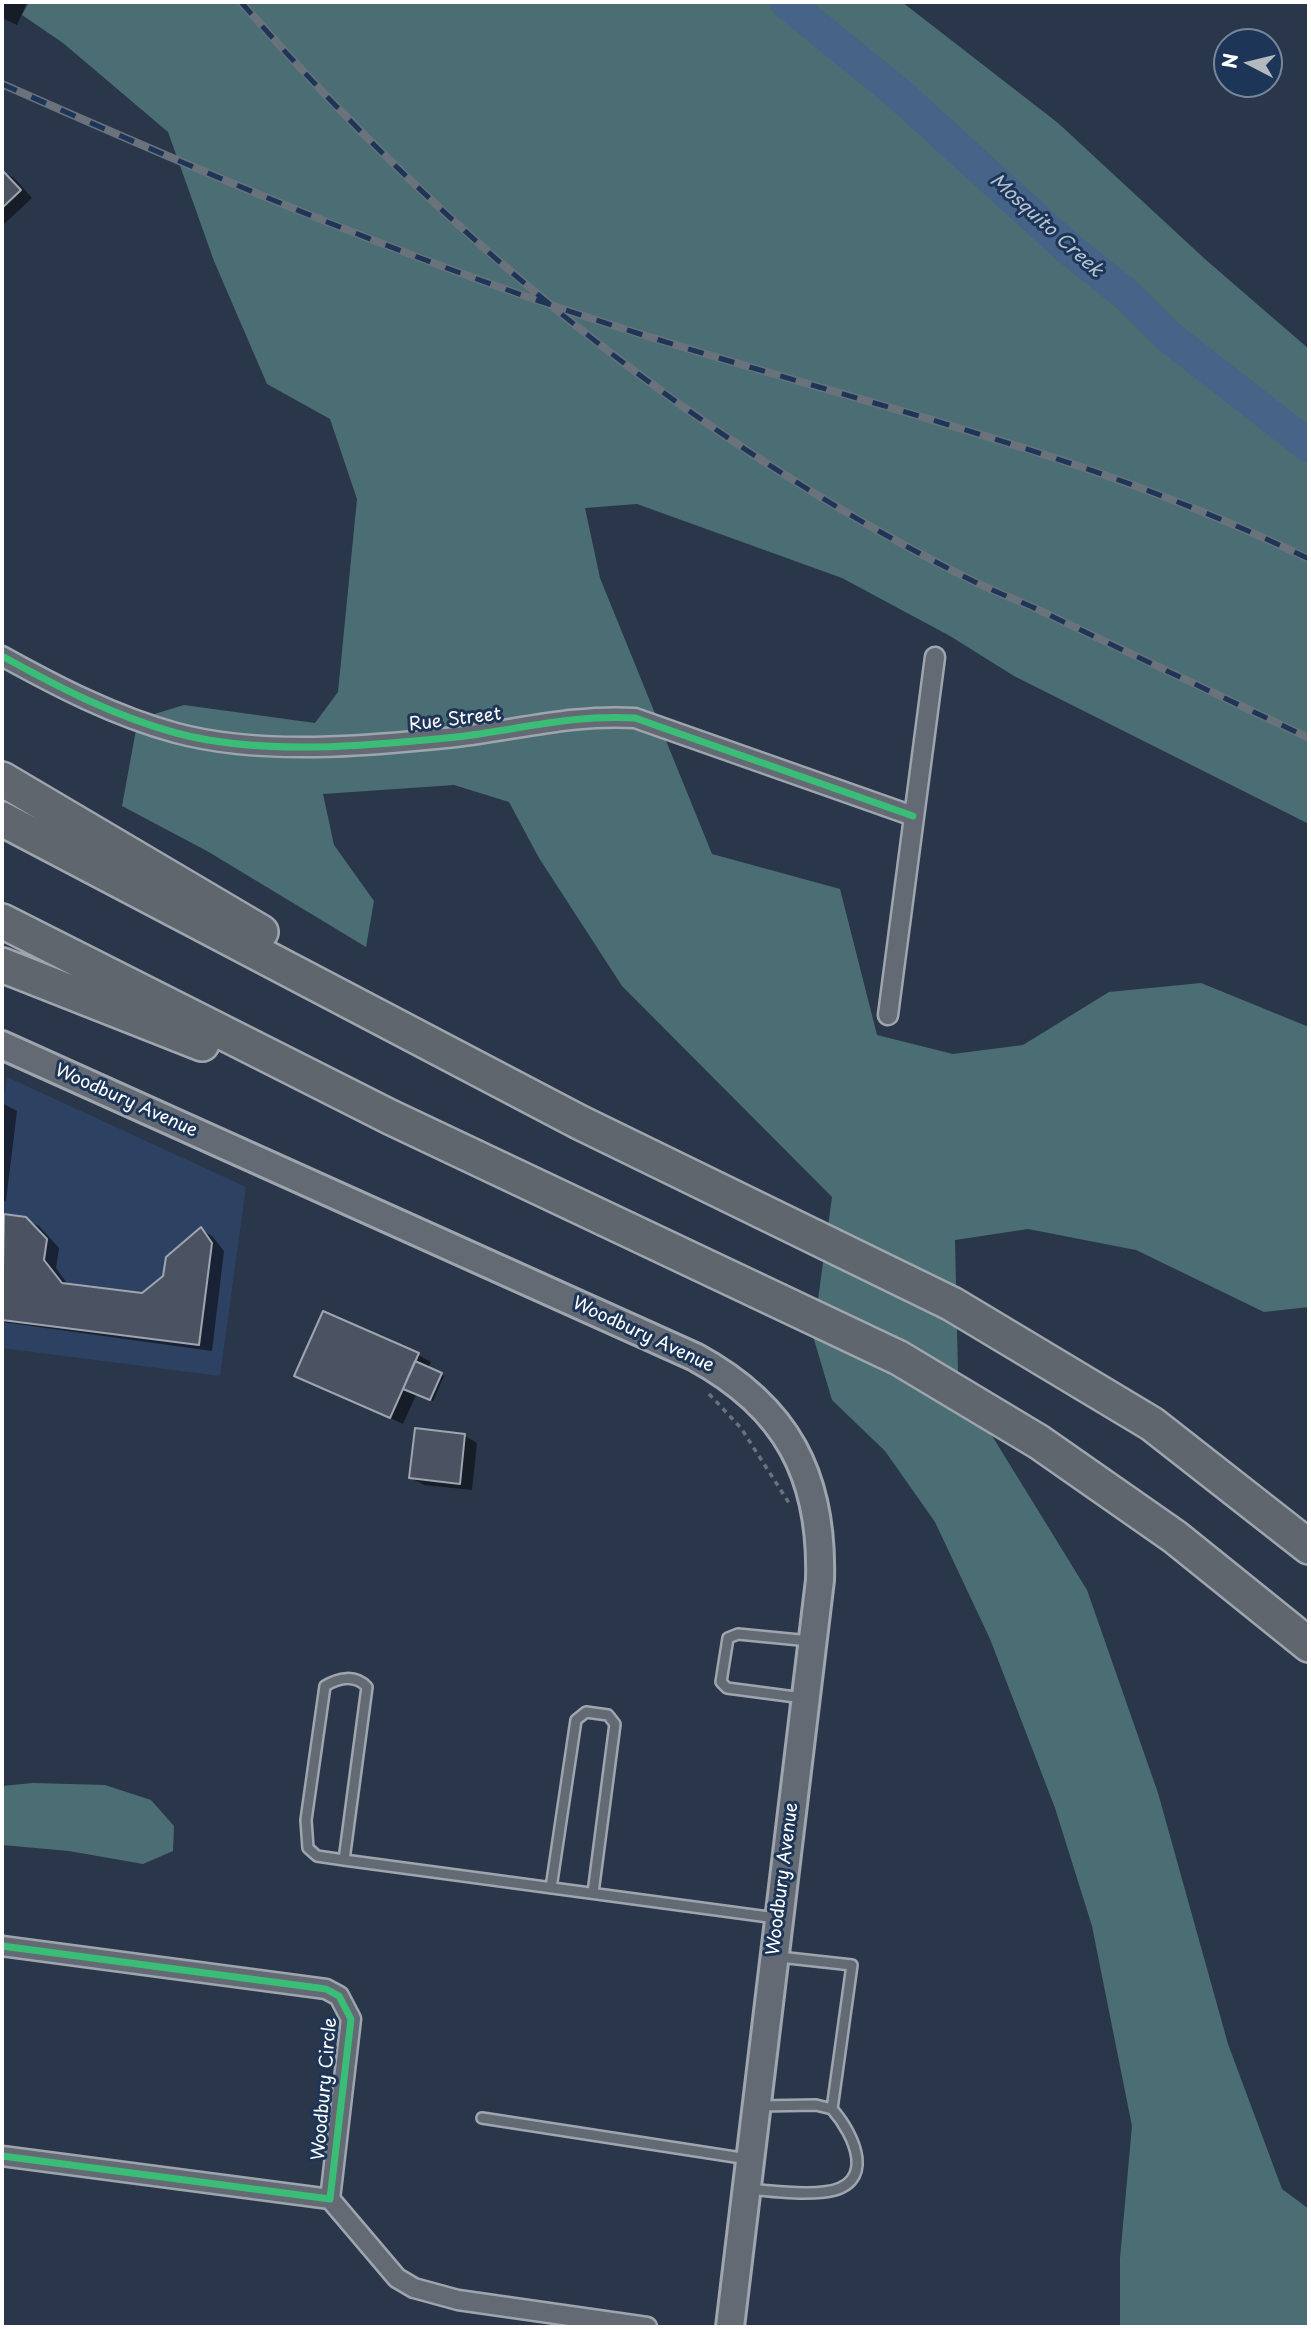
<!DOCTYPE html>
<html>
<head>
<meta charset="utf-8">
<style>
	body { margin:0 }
	#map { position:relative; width:1311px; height:2329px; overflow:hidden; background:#2a374a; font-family:"Playpen Sans",sans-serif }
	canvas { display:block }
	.frame { position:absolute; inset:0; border:4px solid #fff; pointer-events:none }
	.north { position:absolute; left:1213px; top:28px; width:70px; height:70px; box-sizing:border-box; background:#1d3557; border:2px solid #77869a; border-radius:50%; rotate:277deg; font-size:19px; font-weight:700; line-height:28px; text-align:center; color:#fff }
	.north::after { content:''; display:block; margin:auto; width:24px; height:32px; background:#b4b9c0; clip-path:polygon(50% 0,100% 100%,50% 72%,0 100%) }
</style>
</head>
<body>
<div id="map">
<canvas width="1311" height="2329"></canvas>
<div class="frame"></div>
<div class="north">N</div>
</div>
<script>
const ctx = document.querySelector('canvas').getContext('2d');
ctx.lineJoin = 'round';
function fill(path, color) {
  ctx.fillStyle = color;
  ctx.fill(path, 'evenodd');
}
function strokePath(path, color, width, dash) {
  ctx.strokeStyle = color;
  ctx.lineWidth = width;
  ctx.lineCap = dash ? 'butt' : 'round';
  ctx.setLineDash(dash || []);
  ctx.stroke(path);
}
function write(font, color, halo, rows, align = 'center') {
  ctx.font = font + ' "Playpen Sans",sans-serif';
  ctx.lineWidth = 6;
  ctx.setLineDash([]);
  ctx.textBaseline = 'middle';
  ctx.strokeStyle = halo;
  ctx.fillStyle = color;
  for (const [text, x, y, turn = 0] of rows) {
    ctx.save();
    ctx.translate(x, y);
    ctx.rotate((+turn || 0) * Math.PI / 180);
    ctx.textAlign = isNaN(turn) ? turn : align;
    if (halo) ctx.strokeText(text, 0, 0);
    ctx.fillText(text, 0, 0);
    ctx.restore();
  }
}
fill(new Path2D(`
	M7 1077 246 1187 220 1376 2 1348V1114Z`), '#2d4162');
fill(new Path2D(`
	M29 2H902L1058 123 1206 260 1309 349V824L1014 676 950 636 842 578 637 504 585 508 600 578 712 854 840 889 877 1035 953 1054 1023 1045 1109 992 1201 983 1309 1027V1307L1264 1312 1136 1250 1028 1229 955 1240 958 1374 986 1426 1087 1590 1158 1793 1228 2044 1282 2189 1309 2209V2327H1120V2258L1132 2126 1092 1926 1055 1808 990 1639 935 1522 885 1451 832 1400 813 1336 832 1197 622 986 539 858 509 802 454 785 323 794 334 845 374 901 366 947 207 851 122 806 138 719 184 705 315 723 338 692 357 499 330 419 267 384 214 261 168 132 63 43 22 15Z
	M33 1783 105 1785 151 1800 174 1826 173 1851 143 1864 69 1851 2 1845V1786Z`), '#4b6e74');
fill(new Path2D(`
	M2 2H27L17 25 2 18Z
	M2 171 14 178 32 198 2 226Z
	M2 1103 17 1111 6 1201H2Z
	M6 1216 26 1219 39 1226 59 1248 56 1268 69 1286 143 1295 165 1277 201 1229 213 1237 224 1251 212 1351 2 1322V1247Z
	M418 1355 431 1362 428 1368 444 1376 433 1401 417 1393 403 1424 297 1375Z
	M416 1430 465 1436 477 1443 472 1490 424 1485 411 1478Z`), '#0007');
strokePath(new Path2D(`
	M786 2 899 94 1068 248 1127 295 1168 336 1309 446`), '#456488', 33);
const building = new Path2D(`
	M2 170 21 190 2 208Z
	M4 1214 26 1217 47 1239 44 1260 62 1283 142 1293 163 1276 166 1257 201 1227 212 1243 199 1345 2 1320Z
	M323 1311 419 1353 390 1418 294 1376Z
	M415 1361 442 1373 430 1400 403 1389Z
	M415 1428 465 1434 460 1484 409 1478Z`);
fill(building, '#4b5363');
strokePath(building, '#9fa5ae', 2);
const lane = new Path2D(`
	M803 1698 727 1688 721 1682 728 1638 738 1634 810 1641
	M344 1860 367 1687C355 1674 338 1678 325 1686L306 1820 308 1848 317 1856 344 1860 776 1918
	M551 1888 576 1720 586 1712 608 1715 615 1724 593 1893
	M779 1957 852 1965 832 2109
	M482 2118 748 2159
	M748 2189C773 2191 799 2195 824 2192 878 2186 855 2135 832 2109L816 2105 760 2106`);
const street = new Path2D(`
	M2 656C58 687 114 716 176 733 262 756 369 746 456 737 516 730 575 714 635 718L913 816
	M888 1015 935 657
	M2 1946 326 1989 339 1996 351 2019 330 2199 2 2156
	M330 2199 397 2278 414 2288 458 2300 647 2327`);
const secondary = new Path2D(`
	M2 1045 695 1357C787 1407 823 1476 820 1580L730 2327`);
const highway = new Path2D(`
	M2 779 261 932
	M2 819 579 1122 952 1304 1152 1424 1309 1547
	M2 921 390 1117 899 1358 1039 1442 1175 1537 1309 1645
	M2 965 202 1044`);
strokePath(lane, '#9fa5ae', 14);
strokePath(street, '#9fa5ae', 23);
strokePath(secondary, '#9fa5ae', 32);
strokePath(highway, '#9fa5ae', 38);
strokePath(new Path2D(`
	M709 1394 741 1428 789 1503`), '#6a727c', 3.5, [5, 5]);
strokePath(lane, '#636a74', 9);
strokePath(street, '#636a74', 18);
strokePath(secondary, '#636a74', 26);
strokePath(highway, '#60666d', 33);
const rail = new Path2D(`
	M241 2C445 237 689 439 969 579 992 591 1018 600 1041 611 1131 654 1220 696 1309 738
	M2 84C195 169 386 251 587 317 829 397 1079 447 1309 559`);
strokePath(rail, '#6a727c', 8);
strokePath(rail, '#1d3557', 5, [16]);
strokePath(new Path2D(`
	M2 656C58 687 114 716 176 733 262 756 369 746 456 737 516 730 575 714 635 718L913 816
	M2 1946 326 1989 339 1996 351 2019 330 2199 2 2156`), '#3abd76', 7);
write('18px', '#fff', '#1d3557', [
	["Rue Street",455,720,-7],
	["Woodbury Avenue",126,1101,24],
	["Woodbury Avenue",643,1335,25],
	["Woodbury Avenue",783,1879,-83],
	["Woodbury Circle",325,2089,-85]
]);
write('italic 19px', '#b6c3d2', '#1d3557', [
	["Mosquito Creek",1046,226,42]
]);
</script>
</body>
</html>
